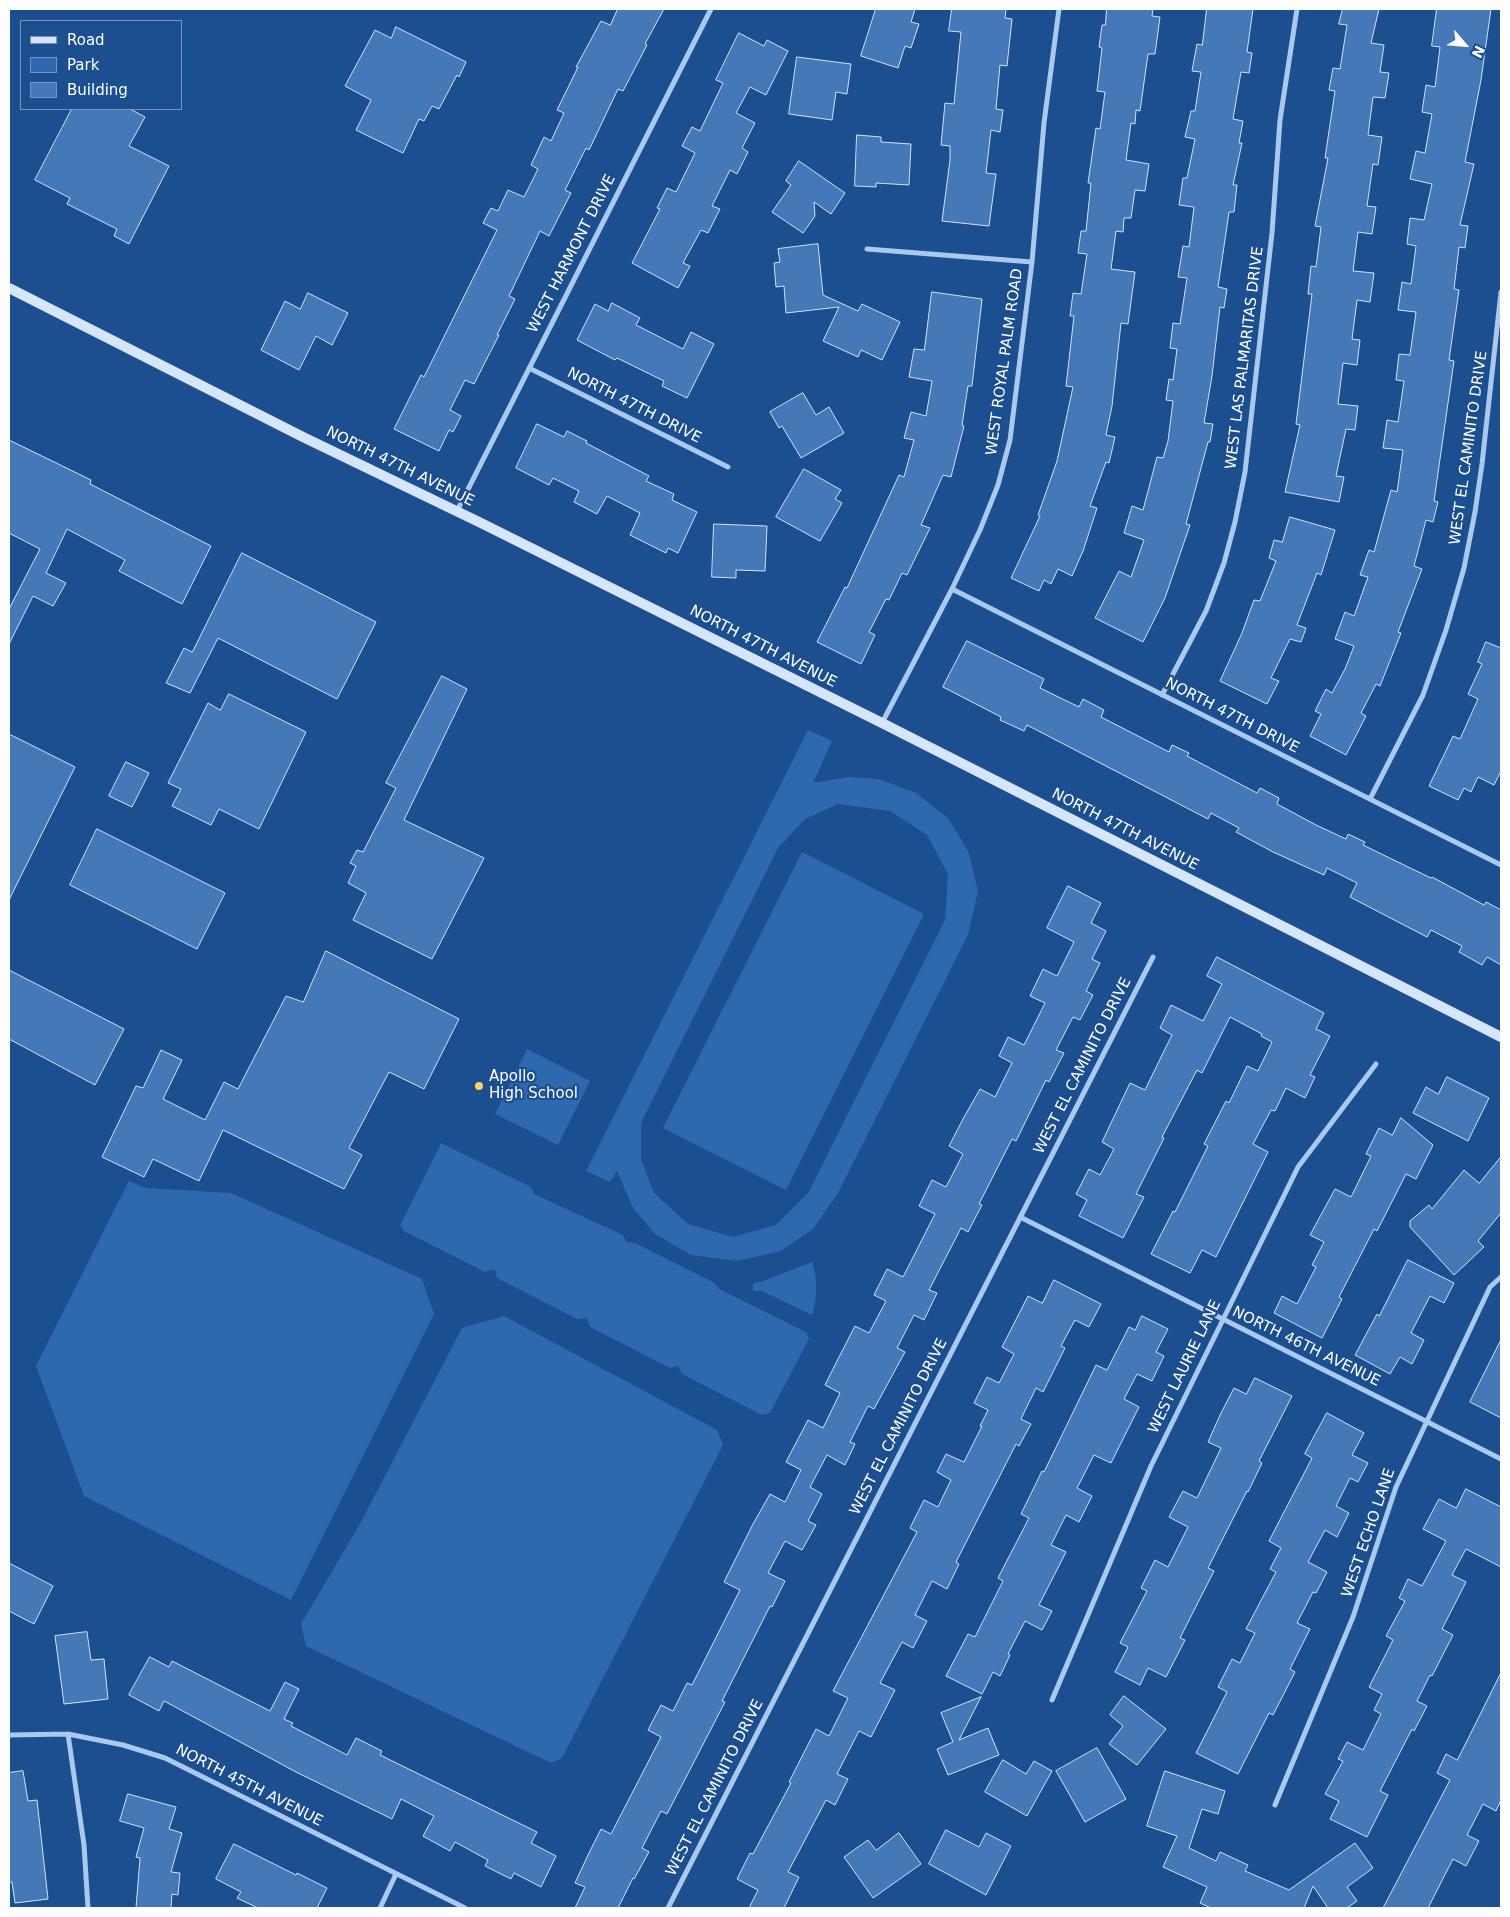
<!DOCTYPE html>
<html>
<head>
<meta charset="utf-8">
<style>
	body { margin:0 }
	#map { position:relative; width:1510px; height:1917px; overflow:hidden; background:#1b4f8f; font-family:"DejaVu Sans",sans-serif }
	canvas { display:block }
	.frame { position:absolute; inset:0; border:10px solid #fff; pointer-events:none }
	.legend { position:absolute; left:20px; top:20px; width:162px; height:90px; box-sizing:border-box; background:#1b4f8f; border:1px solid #7695bc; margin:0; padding:6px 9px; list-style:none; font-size:15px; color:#fff }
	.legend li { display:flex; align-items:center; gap:10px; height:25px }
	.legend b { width:25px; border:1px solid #7695bc }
	.north { position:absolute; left:1440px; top:20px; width:50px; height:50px; -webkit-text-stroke:4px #1b4f8f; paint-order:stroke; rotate:117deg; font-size:14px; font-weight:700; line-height:20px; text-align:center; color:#fff }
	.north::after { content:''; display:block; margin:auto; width:18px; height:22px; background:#fff; clip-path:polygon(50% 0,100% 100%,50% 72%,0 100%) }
</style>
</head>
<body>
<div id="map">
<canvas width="1510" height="1917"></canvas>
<div class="frame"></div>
<ul class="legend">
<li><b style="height:6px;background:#d6e6fa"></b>Road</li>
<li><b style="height:14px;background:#2e69ad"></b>Park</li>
<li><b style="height:14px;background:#4478b7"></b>Building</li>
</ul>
<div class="north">N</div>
</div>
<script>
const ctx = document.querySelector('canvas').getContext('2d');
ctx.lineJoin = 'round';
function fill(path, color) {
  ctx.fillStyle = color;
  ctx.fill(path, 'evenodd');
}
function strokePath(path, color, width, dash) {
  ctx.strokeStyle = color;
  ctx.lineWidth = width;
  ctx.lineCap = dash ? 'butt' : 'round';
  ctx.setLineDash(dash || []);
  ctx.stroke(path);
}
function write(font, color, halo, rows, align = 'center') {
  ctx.font = font + ' "DejaVu Sans",sans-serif';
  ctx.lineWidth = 4.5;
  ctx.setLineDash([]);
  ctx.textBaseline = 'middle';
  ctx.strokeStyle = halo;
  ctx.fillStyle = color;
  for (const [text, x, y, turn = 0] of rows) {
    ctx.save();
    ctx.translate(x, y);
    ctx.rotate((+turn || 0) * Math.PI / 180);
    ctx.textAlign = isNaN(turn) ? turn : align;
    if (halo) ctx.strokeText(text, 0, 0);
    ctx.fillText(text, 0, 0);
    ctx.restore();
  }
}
fill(new Path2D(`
	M808 730 832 741 813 783 848 777 879 779 916 793 948 818 969 853 978 891 968 935 837 1195 813 1229 781 1251 737 1261 691 1255 655 1234 633 1208 617 1171 610 1182 586 1171ZM838 804 890 811 927 835 948 874 945 920 808 1193 776 1225 733 1237 688 1224 654 1193 641 1159V1123L778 848 805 819Z
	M802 852 924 914 786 1190 663 1128Z
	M527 1049 590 1081 558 1145 495 1114Z
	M441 1143 531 1187 534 1194 623 1235 626 1242 635 1243 715 1283 719 1289 806 1332 809 1339 770 1413 762 1415 682 1374 678 1366 670 1368 590 1327 587 1318 577 1319 497 1278 495 1269 485 1272 404 1231 400 1225Z
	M129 1181 145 1188 231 1193 422 1279 434 1314 291 1600 84 1496 36 1366Z
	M812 1262C818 1279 817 1298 812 1315L762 1291H753V1283L761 1282Z
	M504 1316 717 1430 723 1445 562 1758 551 1763 306 1646 301 1624 361 1522 462 1328Z`), '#2e69ad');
const building = new Path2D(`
	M618 9H664L645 44 647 45 623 91 618 89 589 150 586 148 565 190 571 193 549 236 540 231 509 296 515 299 497 335H499L474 384 465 380 450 410 461 416 453 432 449 430 439 451 394 429 421 375 424 377 497 230 483 223 491 208 498 211 508 190 524 197 538 169 531 165 544 137 551 141 564 113 557 110 578 67H576L601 21 610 25Z
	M876 9H915L911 22 919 24 911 48 905 46 898 68 861 56Z
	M952 9H1006L1005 18 1012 19 1007 66 1000 65 996 109 1003 110 1000 132 991 130 986 173 996 174 989 226 942 221 950 160V146L941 145 945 103 954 104 961 32 949 31Z
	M1107 9H1153L1152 16 1160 17 1155 54H1148L1140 111 1136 110 1135 124 1131 123 1126 160 1149 164 1145 191 1135 190 1131 218H1124L1123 232 1116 231 1111 269 1135 272 1128 324 1121 323 1112 406 1106 435 1115 437 1109 463 1106 462 1090 506 1097 508 1083 551 1072 576 1058 569 1051 584 1044 580 1039 591 1011 578 1040 516 1038 515 1057 461 1073 387 1066 386 1074 316H1070L1073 293 1081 294 1087 254 1078 253 1081 231H1086L1091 183H1088L1096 128 1100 129 1105 92 1097 91 1102 48 1099 47 1102 25H1105Z
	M1207 9H1253L1247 52 1252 53 1249 73 1241 72 1233 119 1243 121 1239 143H1242L1233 185H1237L1234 212H1229L1218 287 1227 289 1224 308 1220 307 1212 376 1204 423 1213 424 1210 442H1208L1186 524 1190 525 1165 598 1143 642 1095 618 1119 571 1131 577 1144 540 1124 533 1132 506 1143 510 1157 457 1163 458 1168 441 1173 401 1166 400 1169 379 1173 380 1177 349 1170 348 1173 323 1180 324 1187 278 1178 277 1183 246 1189 247 1194 207 1179 205 1183 178H1187L1195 139 1185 137 1191 111H1195L1201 72 1192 71 1197 44 1202 45Z
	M1343 9H1379L1371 43 1384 45 1380 72 1389 73 1385 98 1373 97 1368 135 1382 137 1378 165 1373 164 1367 206 1376 207 1372 234 1358 232 1353 271 1374 273 1370 302 1357 300 1352 339 1360 340 1357 365 1343 363 1338 404 1358 406 1355 430 1346 429 1336 476 1344 477 1339 502 1285 492 1300 425 1296 424 1312 294H1308L1311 266 1316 267 1321 227 1315 226 1328 158H1325L1335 91 1329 90 1333 68 1340 69 1347 25 1339 24Z
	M1437 9H1491L1481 80 1465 162 1474 164 1460 225 1468 226 1465 248 1459 247 1454 289 1459 290 1449 360 1454 361 1434 501 1438 502 1433 522 1426 520 1414 566 1422 569 1398 632 1401 633 1380 686 1376 684 1361 713 1366 716 1346 755 1310 736 1321 714 1315 711 1326 689 1332 693 1345 669 1354 646 1335 639 1345 612 1354 616 1368 577 1360 575 1369 550 1374 552 1391 490 1397 492 1403 450 1383 448 1387 420 1398 422 1404 381 1396 380 1399 354 1410 355 1416 312 1398 310 1402 282 1411 284 1416 246 1407 244 1410 218 1424 220 1432 184 1410 179 1416 151 1425 153 1432 114 1422 112 1426 85 1435 87 1440 47 1432 46Z
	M396 27 466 62 459 77 457 75 439 109 432 106 424 121 419 119 403 153 356 130 371 100 345 86 375 30 391 38Z
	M739 33 764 46 767 40 788 51 766 95 750 87 736 113 755 123 742 148 748 152 737 174 730 170 712 206 720 209 708 233 701 230 683 263 690 266 678 288 632 263 660 209 657 208 667 188 676 192 695 153 682 146 692 127 700 131 723 83 716 80Z
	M797 57 851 64 847 94 836 92 832 120 789 114Z
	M72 109H130L145 117 129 146 169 166 129 244 114 236 117 229 67 204 70 198 35 180Z
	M857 135 881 137V142L911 144 909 185 876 183V187L855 186Z
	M799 161 845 193 831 214 814 202 815 216 803 233 772 212 791 185 786 181Z
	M818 244 823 295 858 311 862 304 900 322 882 360 861 350 858 357 823 341 839 307 786 313 784 286 776 287 774 263 780 262 778 249Z
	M932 292 982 299 972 386H968L962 425 964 426 951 477 943 475 921 525 930 528 907 575 902 573 889 600 886 599 869 632 875 635 861 664 817 642 845 587 847 588 899 475 904 477 914 440 904 438 911 412 926 416 932 381 909 377 914 349 924 350Z
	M308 293 348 313 332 345 316 336 299 370 261 350 285 301 300 309Z
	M612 303 640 318 636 325 683 349 691 332 714 344 687 398 662 386 664 381 617 358 615 360 577 340 595 304 608 311Z
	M803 393 816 415 829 407 844 433 801 458 782 426 779 428 770 412Z
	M537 424 564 437 567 431 587 441 586 443 649 476 646 481 674 494 672 500 697 512 678 553 668 548 666 553 630 535 640 513 607 496 597 514 574 502 579 491 553 478 549 485 516 468Z
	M9 440 91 480 90 484 211 546 182 604 119 571 125 560 67 529 46 573 66 583 53 606 33 596 9 644V609L40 549 9 533Z
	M804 469 841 490 835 499 842 503 820 541 776 517Z
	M1290 517 1335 530 1321 575 1317 573 1297 625 1306 628 1301 642 1290 639 1271 678 1279 681 1267 704 1220 681 1242 633 1254 600 1260 601 1276 561 1269 558 1274 540 1282 542Z
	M714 524 767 526 765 571 736 570V578L712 577Z
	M242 553 376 622 337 699 218 638 190 693 166 683 184 648 192 652Z
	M967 641 1044 679 1040 688 1079 707 1083 699 1104 710 1101 717 1169 752 1172 745 1189 753 1187 756 1257 793 1260 788 1279 798 1277 804 1316 825 1346 839 1348 834 1365 842 1363 845 1406 866 1431 878 1432 877 1484 905 1486 902 1501 910V965L1487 957 1482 965 1459 952 1462 946 1431 930 1427 937 1350 897 1357 883 1327 868 1324 875 1273 852 1236 832 1239 828 1211 813 1208 819 1027 725 1024 731 1000 720 1001 717 943 687Z
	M1486 642 1501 648V771L1494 785 1478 777 1471 792 1464 788 1458 800 1429 786 1453 736 1460 739 1478 699 1468 694 1482 664 1478 662Z
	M442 676 467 689 404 820 484 858 432 959 353 920 366 893 348 883 356 866 350 863 357 850 363 852 396 788 386 783Z
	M229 694 306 732 259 829 219 809 211 825 172 806 181 789 168 783 208 703 220 710Z
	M9 734 75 767 9 900Z
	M126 762 149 773 132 807 109 796Z
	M97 829 225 893 197 949 70 885Z
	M1068 886 1101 903 1091 923 1106 931 1092 959 1100 963 1086 991 1093 995 1080 1020 1073 1017 1056 1050 1064 1053 1049 1082 1046 1080 1016 1141 1012 1139 979 1204 982 1205 968 1232 961 1228 929 1290 937 1293 924 1320 914 1315 897 1348 905 1352 874 1409 868 1406 850 1442 855 1444 845 1465 827 1455 810 1487 822 1494 808 1521 816 1525 802 1550 785 1541 768 1573 785 1581 772 1607 770 1606 722 1701 725 1702 667 1814 661 1811 642 1848 649 1852 634 1879 633 1878 618 1908H575L585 1887 575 1883 588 1855 601 1829 611 1834 661 1737 648 1730 661 1705 673 1711 687 1683 692 1685 740 1590 724 1582 753 1524 770 1494 785 1502 801 1470 786 1462 808 1420 823 1428 840 1393 825 1385 838 1359 855 1326 869 1333 886 1301 874 1295 887 1269 903 1277 935 1214 919 1206 932 1180 946 1187 963 1154 949 1146 963 1119 980 1089 995 1097 1012 1063 999 1056 1008 1037 1024 1045 1045 1003 1030 996 1043 969 1057 976 1074 942 1047 928Z
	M326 951 459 1019 424 1089 389 1072 349 1148 362 1155 344 1189 223 1130 199 1181 153 1159 144 1177 102 1157 136 1086 143 1088 161 1050 182 1060 163 1099 205 1120 224 1082 238 1089 286 996 303 1002Z
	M1217 957 1324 1013 1316 1029 1330 1036 1310 1075 1315 1077 1305 1098 1286 1088 1275 1111 1271 1110 1253 1144 1268 1152 1216 1257 1202 1250 1190 1273 1151 1254 1173 1211 1175 1212 1208 1146 1204 1144 1226 1101 1229 1103 1247 1066 1258 1071 1272 1042 1261 1036 1262 1034 1230 1017 1202 1073 1197 1070 1162 1137 1164 1138 1136 1194 1144 1197 1123 1238 1079 1216 1087 1200 1076 1194 1089 1169 1100 1175 1114 1149 1102 1142 1130 1083 1145 1090 1163 1053 1172 1035 1160 1028 1171 1005 1203 1021 1222 984 1207 976Z
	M9 970 124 1029 95 1085 9 1039Z
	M1447 1077 1489 1098 1468 1141 1413 1113 1426 1087 1438 1094Z
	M1401 1118 1433 1145 1416 1179 1406 1174 1377 1231 1374 1229 1339 1297 1342 1299 1322 1338 1274 1313 1282 1296 1297 1304 1316 1267 1312 1265 1324 1242 1310 1235 1335 1189 1351 1197 1371 1156 1366 1154 1379 1128 1392 1135Z
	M1501 1157V1213L1478 1241 1484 1247 1454 1275 1410 1227V1221L1429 1205 1432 1209 1464 1170 1479 1183Z
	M1408 1260 1454 1283 1444 1303 1430 1296 1411 1333 1424 1340 1412 1364 1400 1357 1390 1374 1355 1355 1377 1314 1379 1316Z
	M1054 1280 1101 1304 1089 1327 1075 1320 1061 1346 1065 1348 1043 1392 1036 1388 1021 1419 1031 1424 1019 1446 1016 1444 956 1562 959 1564 947 1589 932 1581 915 1615 927 1621 913 1648 902 1642 880 1683 895 1690 871 1737 859 1731 837 1774 848 1779 835 1805 826 1800 788 1872 799 1877 784 1908H749L758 1890 737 1879 750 1853 753 1854 791 1783 789 1782 816 1729 829 1736 848 1698 833 1691 917 1532 910 1528 924 1500 938 1507 951 1480 937 1472 946 1454 964 1462 982 1426H980L988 1410 974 1403 987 1377 999 1383 1014 1354 1002 1347 1028 1296 1042 1303Z
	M1142 1316 1168 1329 1156 1352 1164 1356 1152 1381 1137 1374 1124 1399 1139 1407 1111 1463 1094 1455 1077 1488 1092 1496 1079 1522 1066 1515 1051 1545 1066 1552 1039 1605 1052 1611 1042 1630 1025 1621 1008 1654 1010 1655 1000 1676 993 1672 982 1694 946 1676 968 1634 975 1637 1003 1581 998 1578 1029 1518 1021 1514 1042 1471 1044 1472 1096 1365 1107 1370 1129 1327 1135 1330Z
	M1501 1340V1418L1470 1402Z
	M1255 1378 1292 1396 1259 1461 1262 1463 1248 1492 1247 1491 1208 1568 1214 1571 1180 1638 1185 1640 1166 1677 1148 1668 1140 1685 1115 1672 1128 1647 1120 1643 1147 1591 1141 1588 1155 1560 1168 1567 1188 1527 1169 1517 1183 1491 1197 1498 1221 1448 1208 1442 1221 1413 1234 1388 1246 1394Z
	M1327 1413 1364 1433 1352 1455 1368 1463 1358 1482 1350 1478 1336 1506 1349 1513 1337 1537 1325 1530 1308 1562 1327 1572 1316 1593 1313 1592 1297 1623 1310 1629 1290 1669 1295 1672 1273 1715 1269 1713 1238 1774 1196 1753 1227 1692 1218 1687 1232 1659 1240 1663 1255 1633 1246 1629 1276 1572 1270 1569 1281 1548 1269 1541 1312 1458 1305 1454Z
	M1466 1489 1501 1507V1567L1466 1549 1452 1575 1466 1582 1442 1629 1453 1635 1432 1676 1430 1675 1417 1701 1427 1706 1414 1731 1412 1729 1380 1791 1388 1795 1367 1837 1330 1819 1339 1801 1325 1794 1343 1761 1338 1759 1347 1742 1363 1750 1381 1714 1374 1710 1382 1694 1369 1687 1393 1640 1386 1636 1405 1601 1399 1598 1408 1579 1422 1586 1446 1541 1423 1529 1439 1499 1456 1508Z
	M9 1563 53 1586 34 1624 9 1611Z
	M87 1632 91 1660 104 1659 108 1699 64 1704 55 1636Z
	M150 1657 169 1667 172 1661 270 1711 285 1682 299 1689 284 1719 293 1723 291 1726 347 1755 356 1738 382 1751 380 1755 537 1832 531 1843 556 1856 541 1887 514 1873 511 1879 485 1866 488 1860 455 1842 450 1851 423 1836 434 1816 401 1799 392 1819 296 1772 164 1701 159 1711 129 1695Z
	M1501 1673V1800L1496 1811 1483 1804 1467 1835 1479 1841 1466 1866 1453 1859 1428 1908H1383L1450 1780 1437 1773 1446 1754 1457 1760Z
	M1124 1696 1166 1729 1137 1765 1109 1744 1123 1726 1110 1715Z
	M981 1697 959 1740 988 1728 999 1755 948 1775 937 1749 953 1742 941 1713Z
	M1097 1748 1126 1799 1085 1822 1056 1771Z
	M1003 1760 1026 1774 1034 1761 1052 1771 1027 1816 985 1792Z
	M23 1771 28 1801 37 1800 48 1899 15 1903 12 1882H9V1773Z
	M1165 1771 1225 1791 1218 1814 1202 1809 1189 1848 1216 1861 1220 1852 1248 1865 1245 1871 1289 1890 1355 1843 1373 1868 1347 1887 1357 1901 1347 1908H1328L1313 1886 1304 1908H1211L1200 1903 1207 1887 1163 1867 1177 1836 1147 1826Z
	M128 1794 176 1807 169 1829 182 1833 171 1872 180 1873 178 1895 172 1894 171 1908H136L140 1858 136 1857 144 1828 120 1821Z
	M946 1830 979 1847 986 1833 1011 1846 986 1895 929 1864Z
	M899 1833 921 1864 873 1898 844 1857 868 1840 876 1850Z
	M234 1844 296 1875 297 1873 327 1888 317 1908H258L237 1898 241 1892 216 1879Z`);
fill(building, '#4478b7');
strokePath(building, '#cfe3fa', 1);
strokePath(new Path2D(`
	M867 249 1032 262
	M529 368 728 467
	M457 511 711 9
	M952 589 1501 865
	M1162 695 1206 611 1224 563 1235 522 1245 472 1272 233 1280 120 1297 9
	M882 723 952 589 980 530 998 485 1010 440 1032 262 1044 123 1059 9
	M1370 799 1423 695 1446 630 1464 568 1475 512 1482 464 1501 292
	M1020 1217 1501 1459
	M1052 1700 1151 1466 1298 1167 1376 1064
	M68 1734 84 1845 88 1908
	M9 1735 68 1734 123 1745 165 1758 465 1908
	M1275 1805 1353 1617 1396 1487 1490 1287 1501 1277
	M380 1908 396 1874
	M668 1908 1153 957`), '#a9c9ee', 5);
strokePath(new Path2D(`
	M9 288 303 437 479 522 882 723 1501 1037`), '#d6e6fa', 10);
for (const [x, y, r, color] of [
	[479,1086,5,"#ffd166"]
]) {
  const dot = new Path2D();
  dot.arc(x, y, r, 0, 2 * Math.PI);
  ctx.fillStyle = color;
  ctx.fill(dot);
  strokePath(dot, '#1b4f8f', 2);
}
write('15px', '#fff', '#1b4f8f', [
	["WEST HARMONT DRIVE",572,254,-63],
	["WEST LAS PALMARITAS DRIVE",1245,358,-83],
	["WEST ROYAL PALM ROAD",1005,362,-82],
	["NORTH 47TH DRIVE",634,406,27],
	["WEST EL CAMINITO DRIVE",1469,448,-82],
	["NORTH 47TH AVENUE",400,467,26],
	["NORTH 47TH AVENUE",763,647,27],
	["NORTH 47TH DRIVE",1232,716,27],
	["NORTH 47TH AVENUE",1125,830,27],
	["WEST EL CAMINITO DRIVE",1083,1066,-63],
	["NORTH 46TH AVENUE",1306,1347,26],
	["WEST LAURIE LANE",1185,1367,-64],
	["WEST EL CAMINITO DRIVE",899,1427,-63],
	["WEST ECHO LANE",1369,1533,-71],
	["NORTH 45TH AVENUE",249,1786,27],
	["WEST EL CAMINITO DRIVE",715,1788,-63]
]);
write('15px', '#fff', '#1b4f8f', [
	["Apollo",489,1077],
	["High School",489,1094]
], 'left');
</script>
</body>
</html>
